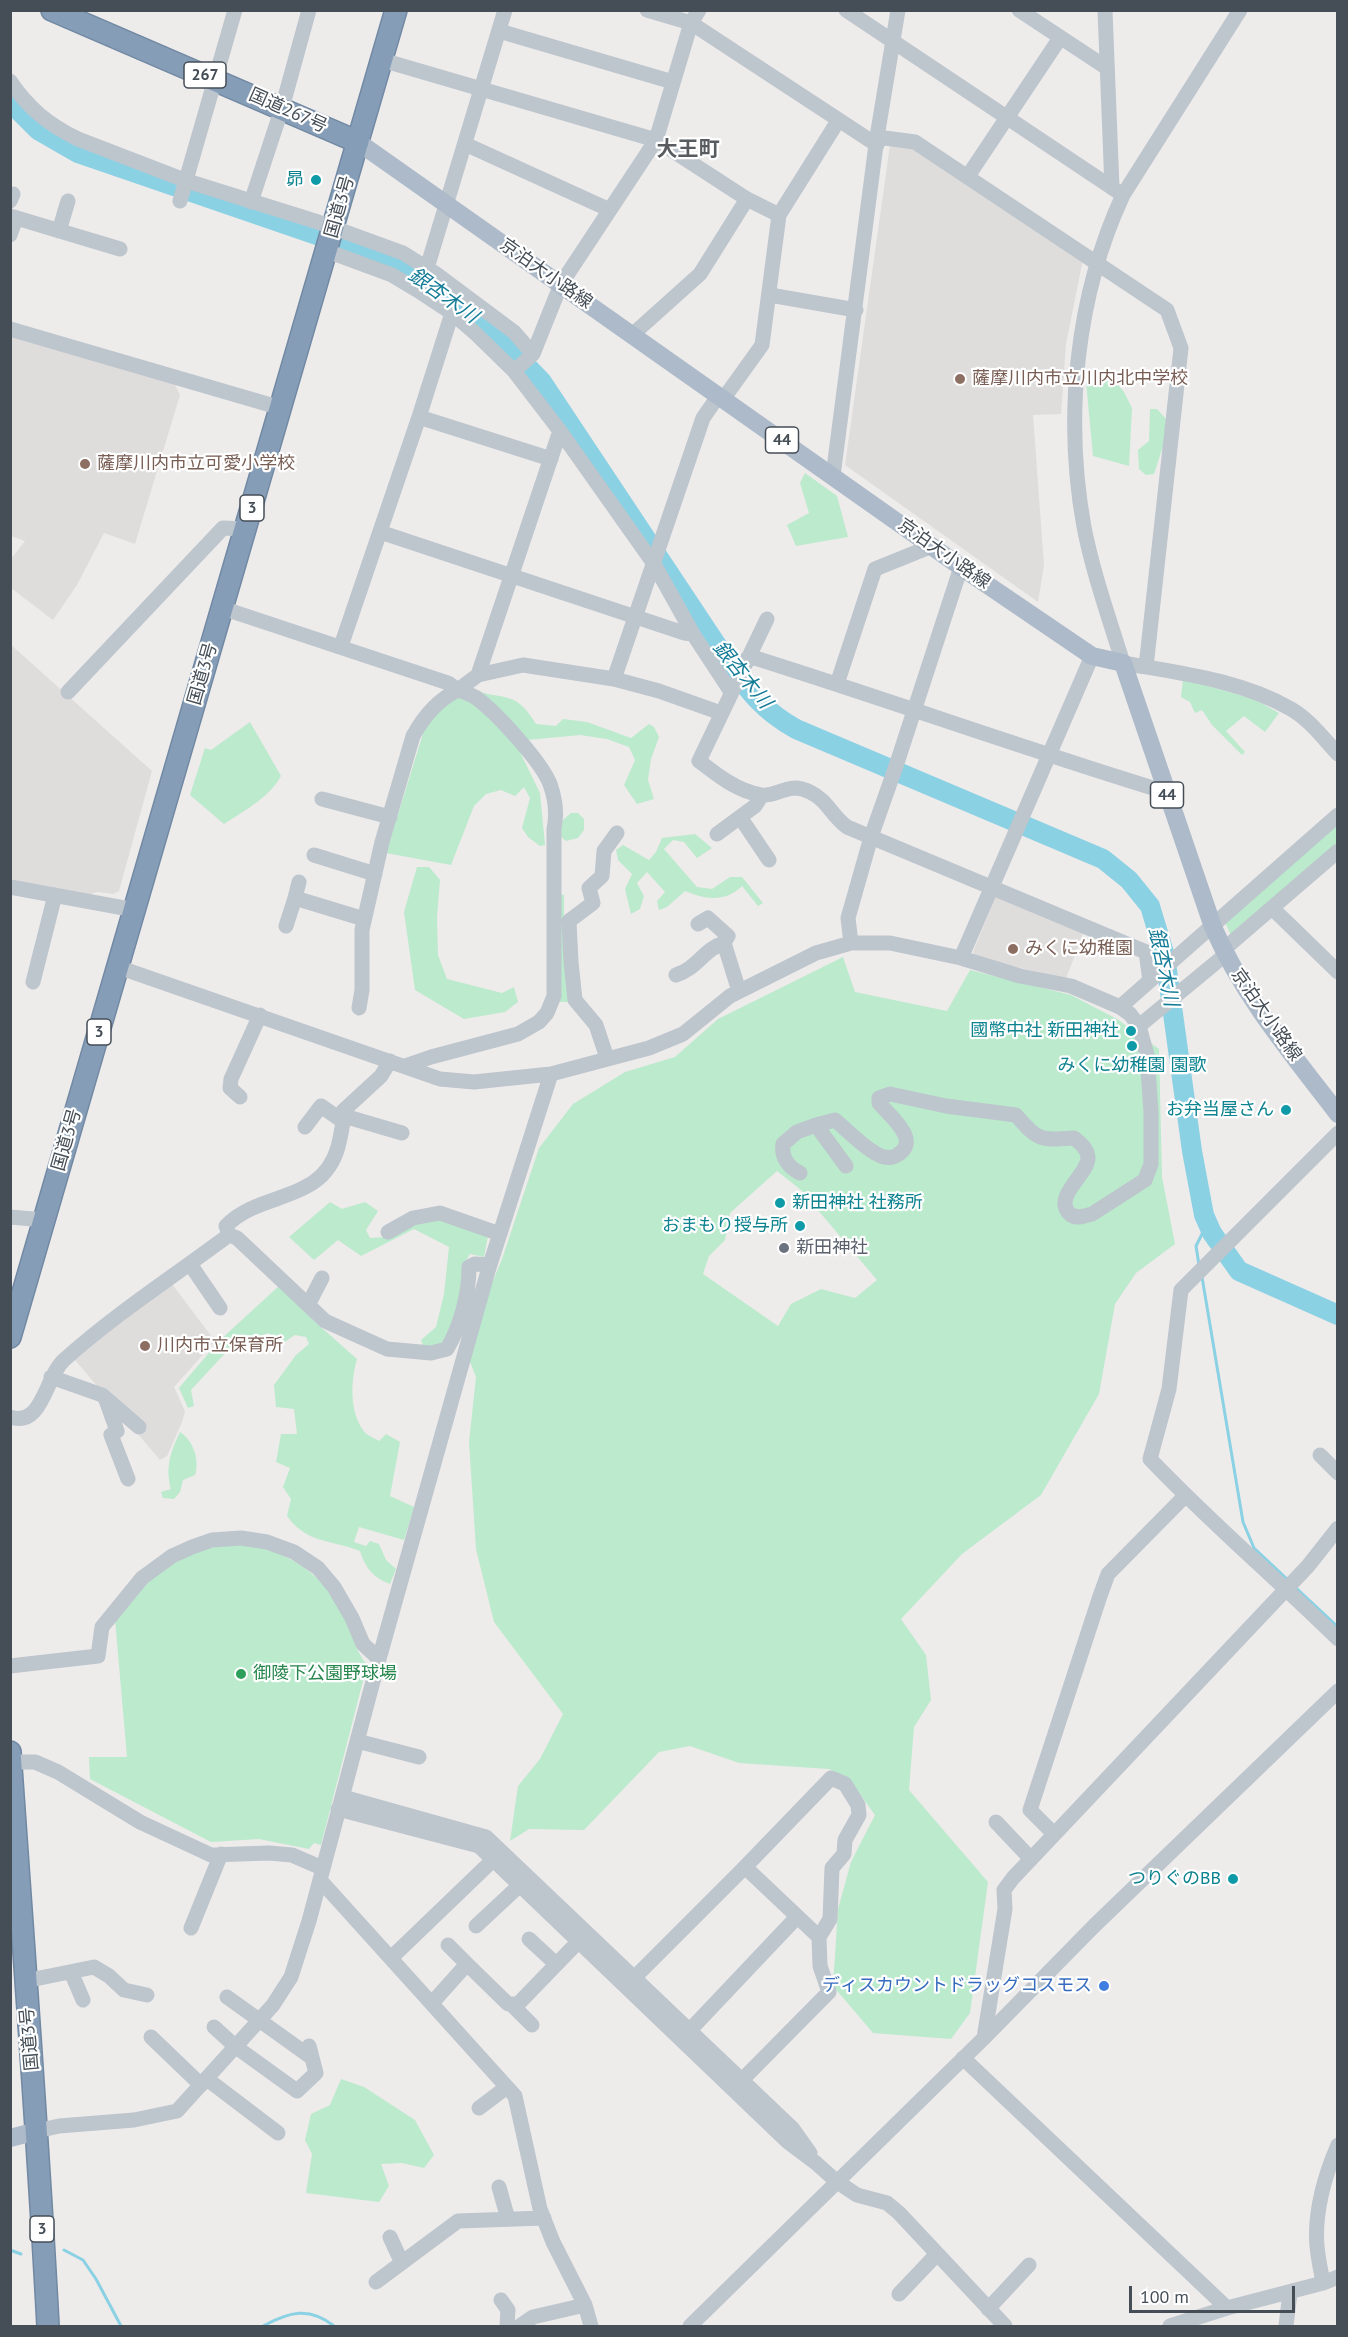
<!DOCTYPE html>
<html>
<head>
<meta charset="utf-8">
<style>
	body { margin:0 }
	#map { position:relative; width:1348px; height:2337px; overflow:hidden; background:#eeebeb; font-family:"PT Sans",sans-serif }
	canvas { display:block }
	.frame { position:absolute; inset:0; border:12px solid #454e57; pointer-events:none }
	.scale { position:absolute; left:1129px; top:2286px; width:166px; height:27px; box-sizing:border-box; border:3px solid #454e57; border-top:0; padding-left:8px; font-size:18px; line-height:21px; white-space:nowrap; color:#454e57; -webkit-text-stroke:4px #fff; paint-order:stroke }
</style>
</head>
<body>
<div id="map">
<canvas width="1348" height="2337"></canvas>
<div class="frame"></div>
<div class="scale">100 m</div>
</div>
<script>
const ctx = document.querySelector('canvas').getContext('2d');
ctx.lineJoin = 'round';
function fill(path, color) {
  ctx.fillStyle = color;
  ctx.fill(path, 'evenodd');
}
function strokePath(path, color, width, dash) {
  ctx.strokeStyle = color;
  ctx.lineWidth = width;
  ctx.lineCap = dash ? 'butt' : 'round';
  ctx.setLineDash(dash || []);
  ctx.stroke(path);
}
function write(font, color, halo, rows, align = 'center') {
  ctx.font = font + ' "PT Sans","Noto Sans JP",sans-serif';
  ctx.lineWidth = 4.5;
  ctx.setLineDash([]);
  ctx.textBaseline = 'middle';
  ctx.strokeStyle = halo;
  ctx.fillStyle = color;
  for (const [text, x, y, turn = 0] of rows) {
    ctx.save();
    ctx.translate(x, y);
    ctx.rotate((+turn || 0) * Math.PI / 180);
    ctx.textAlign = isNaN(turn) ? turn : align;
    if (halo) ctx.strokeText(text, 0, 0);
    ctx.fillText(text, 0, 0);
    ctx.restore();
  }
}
fill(new Path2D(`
	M890 145H912L1083 259 1066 344 1061 414 1033 415 1044 565 1038 602 845 465Z
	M11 332 172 379 180 395 135 544 104 533 77 585 53 620 11 588V559L25 541 11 536Z
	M10 644 152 771 119 891 113 894 98 892 83 896 11 883Z
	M999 896 1084 931 1066 979 976 957 973 952 995 898Z
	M172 1284 215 1341 174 1387 185 1411 182 1422 167 1456 160 1460 75 1360 98 1339Z`), '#dfdcdc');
fill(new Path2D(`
	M1096 374 1110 376 1124 392 1132 408 1129 466 1093 456 1086 382Z
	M1150 409H1157L1166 419 1164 443 1154 474 1146 475 1139 469 1138 450 1149 441Z
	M805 473 837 496 848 537 796 546 787 525 809 513 800 483Z
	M1183 679 1254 699 1279 713 1265 732 1244 716 1226 731 1245 752 1242 755 1212 725 1202 710 1195 713 1190 702 1181 697Z
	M475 689C486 696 496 694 508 698 521 701 529 713 536 724L556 726 563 719 587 722 631 738 649 724 654 727 659 737 651 759 648 780 654 799 637 804 624 785 635 760 629 747 607 739 580 735 527 740 521 754 540 793 545 845 540 846 528 837 522 828 530 798 524 787 515 796 501 790 486 794 474 806 451 865 386 853 426 724 451 698Z
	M250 722 281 776C270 797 244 811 224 824L190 795 205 748 211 750Z
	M571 813H578L584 819V830L578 838 566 841 560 836 563 820Z
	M1337 820V845L1232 938 1224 920Z
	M695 834 712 848 697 858 684 842 673 840 664 849 697 887 712 889 730 877H742L763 903 758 906 742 886C726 902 705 900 685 891L667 907 659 910 657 901 665 892 647 872 637 883 644 896 640 909 631 914 625 889 632 874 618 860 616 850 623 845 649 860 656 852 662 838Z
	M417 867H429L440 880 437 917 438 955 447 979 502 993 514 987 518 1002 505 1012 464 1019 415 990 404 912Z
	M560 894 564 895V937L572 1002H560Z
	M843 957 855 992 947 1011 970 970 1071 995 1117 1019 1159 1049 1162 1177 1175 1244 1136 1273 1115 1304 1099 1394 1041 1495 962 1554 901 1619 926 1655 931 1700 914 1727 909 1790 988 1882 970 2013 951 2039 873 2033 833 1986 838 1909 851 1862 875 1815 849 1779 829 1769 739 1763 690 1746 659 1752 584 1830 529 1829 510 1841 518 1786 540 1759 563 1714 494 1622 476 1549 469 1442 476 1377 465 1349 502 1259 539 1148 573 1104 625 1072 675 1057 718 1019ZM777 1171 801 1190 877 1280 855 1298 821 1289 791 1304 778 1326 703 1274 709 1256 725 1240 730 1213Z
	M330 1202 342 1209 365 1202 378 1211 366 1230 370 1238 385 1237 412 1223 439 1218 488 1236 484 1257 470 1254C459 1270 462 1286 458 1304 456 1316 451 1328 447 1340L437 1346 424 1348 421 1340 436 1327 444 1294 449 1247 414 1229 361 1256 338 1240 314 1260 289 1237Z
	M280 1285 314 1321 357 1359C351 1380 349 1410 363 1430 366 1435 374 1438 379 1441L386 1434 400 1442 390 1496 414 1507 404 1540 359 1527 354 1542 366 1546 370 1541 379 1544 386 1560 396 1569 390 1584C373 1578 365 1567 360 1551 330 1539 307 1544 287 1516L291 1499 283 1487 290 1468 276 1462 281 1434H297L294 1409 276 1407 274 1385 296 1355 309 1344 306 1337 295 1335 283 1343 268 1333 229 1349 191 1390 194 1406 188 1408 179 1388 219 1341Z
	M180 1432C193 1440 200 1460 195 1475L183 1480 180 1492 174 1499 163 1498 161 1492 171 1489C165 1467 171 1451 180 1432Z
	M241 1544C291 1551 323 1574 346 1619 355 1637 353 1647 367 1665L321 1845 314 1843 309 1849 259 1839 211 1842 90 1779 89 1757H127L115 1619C153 1574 178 1547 241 1544Z
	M341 2079 364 2087 415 2120 434 2155 424 2168 402 2163 381 2164 389 2186 379 2202 306 2193 312 2154 305 2140 311 2114 330 2105Z`), '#bbeacd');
strokePath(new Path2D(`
	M1199 1265 1196 1246 1207 1224 1204 1215
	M1202 1277 1243 1522 1254 1548 1288 1580
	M1295 1587 1338 1627
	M10 2250 21 2254
	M64 2250 83 2260 96 2279 121 2326
	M263 2326C289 2312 309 2306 334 2326`), '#8bd1e4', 3);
strokePath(new Path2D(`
	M10 102 38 130 78 153 343 244 407 269 468 310 491 329 542 382 728 662C749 692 764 711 796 729L1103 859 1129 880 1150 906 1165 956 1192 1151 1204 1215 1212 1233 1239 1271 1338 1315`), '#8bd1e4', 20);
const highway = new Path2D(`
	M52 10 358 142
	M10 1337 396 10
	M10 1752C23 1943 38 2135 48 2326`);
strokePath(highway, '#7189a3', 24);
strokePath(new Path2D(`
	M647 10 691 23 877 145
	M846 10 1123 195
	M1019 10 1107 68
	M1105 10 1112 188
	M1240 10 1123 195C1076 296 1064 417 1084 527 1093 573 1109 618 1123 663 1179 673 1241 680 1291 709 1310 720 1323 738 1338 754
	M499 31 673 82
	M382 60 656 140 747 199 779 215
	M10 81C28 108 49 125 78 139L187 181 318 222 403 253 435 273 514 332 533 354
	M877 137 915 142 1167 310 1181 348 1146 667
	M465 144 610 210
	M968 176 1060 38
	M10 201 13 194
	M180 201 235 10
	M251 202 282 108 309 10
	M10 216 120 249
	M59 231 68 201
	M10 235 16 218
	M327 251 392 275 417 290 452 313 474 332 514 371 560 431 654 564 693 634 731 692
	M417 290 427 268 505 10
	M770 295 856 310
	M10 329 281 408
	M632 335 700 274 747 199
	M514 371 533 354 561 284 656 140 691 23 699 10
	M724 398 762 345 779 215 838 121
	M419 417 551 459
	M833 476 877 137 898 10
	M380 532 684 633 693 634
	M222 608 448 683 458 690 478 675 523 665 614 679 659 691 721 713
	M767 619 699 761C717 775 737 791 761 795 778 797 788 781 810 792 827 800 832 816 847 827L1146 952 1150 981
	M341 646 419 417 452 313
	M745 660 755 658C892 701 1028 750 1166 792
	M478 675 560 431
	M614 679 703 418 719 395
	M837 684 875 569 932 546
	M68 692 223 528 246 529
	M322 799 390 817
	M740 817 769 860
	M717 834 755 806 762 795
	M314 855 375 874
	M299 882 295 898 364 919
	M10 887 135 910
	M1272 908 1338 972
	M698 924 708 918 728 936 724 943 739 991
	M286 926 295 898
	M851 943 848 918 871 837 897 763 961 567
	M1223 950 1338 851
	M961 958 1092 656
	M118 967 440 1079 474 1082 551 1074 649 1048 683 1034 730 996 816 953 851 943H890L961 958 1020 976 1071 986 1120 1007 1130 1014 1139 1026 1147 1055 1151 1112V1164L1145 1180 1092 1214C1085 1216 1075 1220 1069 1213 1053 1196 1089 1174 1088 1157 1087 1148 1080 1143 1074 1138 1040 1140 1038 1141 1016 1115L946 1106 890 1094 879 1098V1103C890 1116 922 1141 897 1155 890 1160 882 1157 875 1153 861 1145 848 1131 835 1120L816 1125 846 1166
	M676 975C698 968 704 949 724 943
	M33 982 55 895
	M1120 1007 1338 815
	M359 1008 362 990V930L382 842 413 736C424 716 437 700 458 690 464 692 470 694 475 697 495 711 541 761 550 784 555 798 557 815 554 829V996L547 1013 539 1022 518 1034 431 1057 405 1066
	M1139 1026 1225 955
	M607 1058 596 1025 575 1000 571 962 569 921 593 903 589 888 602 876 604 851 617 833
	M240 1097 230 1088 231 1079 260 1015
	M344 1116 402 1133
	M305 1127 321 1106 344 1122
	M1338 1133 1181 1290 1169 1389 1150 1459C1210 1522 1276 1578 1338 1639
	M800 1173C788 1167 781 1157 783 1144L797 1132 816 1125
	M10 1217 44 1220
	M388 1232 413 1218 440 1213 500 1234
	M229 1235 226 1226C261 1190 322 1204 338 1147 341 1134 344 1124 343 1111L381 1076 390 1061
	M190 1264 220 1308
	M308 1305 322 1278
	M51 1377 102 1395 139 1427
	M106 1400 117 1431 111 1435 128 1479
	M10 1417C43 1428 45 1377 64 1360 115 1314 174 1276 229 1235L237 1238 325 1321 387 1349 431 1353 447 1349C461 1325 469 1294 469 1267L475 1264 490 1265
	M1320 1455 1338 1473
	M10 1666 98 1656 102 1627 142 1578 172 1556 192 1547 212 1540 241 1538 267 1542 294 1552 318 1568 334 1587 352 1618 363 1644 379 1659
	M357 1741 419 1757
	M10 1762H35L58 1772 140 1822 211 1855 269 1853 292 1855 322 1868
	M343 1797 486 1837 793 2129 810 2153
	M338 1809 479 1846 788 2142 816 2163 836 2181 857 2195 887 2203 899 2213 1005 2326
	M996 1822 1031 1859
	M1054 1834 1030 1810 1100 1596 1108 1574 1185 1496
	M745 1867 831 1778 845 1784 858 1805 859 1815 845 1840 844 1854 832 1868 830 1919 819 1937
	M320 1880 515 2096 540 2209 553 2242 585 2305 591 2326
	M476 1926 520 1885
	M191 1928 221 1854
	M529 1939 556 1964
	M448 1945 467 1964
	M391 1958 494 1859
	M71 1972 83 2000
	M635 1977 745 1867 819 1937 820 1966 829 1992 742 2080
	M25 1981 94 1967 109 1976 124 1990 147 1995
	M227 1997 312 2058
	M432 2003 467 1964 508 2004H518L579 1941
	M511 2004 532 2025
	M214 2027 236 2047 297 2091 316 2073 309 2046
	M690 2030 797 1917
	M151 2037 201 2085
	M984 2038 1005 1909 1004 1890 1013 1878 1308 1566 1338 1528
	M963 2058 1227 2308
	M207 2079 278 2133
	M479 2108 507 2087
	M37 2131 59 2126 134 2120 177 2111 273 2005 291 1977 309 1921 379 1659 488 1271 551 1074
	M499 2187 508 2219
	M390 2237 402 2263
	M376 2282 458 2221 544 2218
	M1323 2283C1321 2271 1318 2258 1317 2246 1314 2213 1325 2174 1338 2145
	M899 2294 937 2254
	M501 2300 508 2310 507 2326
	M988 2309 1029 2265
	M520 2326 533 2317 585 2305
	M690 2326 984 2038 1094 1926 1338 1691
	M1170 2326 1227 2308 1323 2283 1338 2277
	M1286 2326 1290 2293`), '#bdc5cd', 15);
strokePath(new Path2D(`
	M358 142 961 567 1092 656 1123 663 1213 927C1243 996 1292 1054 1338 1114
	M10 2138 37 2131`), '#acbac9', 18);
strokePath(highway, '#869db7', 21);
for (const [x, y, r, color] of [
	[316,180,6,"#0f9aa8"],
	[960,379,6,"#8d6e63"],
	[85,464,6,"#8d6e63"],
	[1013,949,6,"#8d6e63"],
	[1131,1031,6,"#0f9aa8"],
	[1132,1046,6,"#0f9aa8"],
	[1286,1110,6,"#0f9aa8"],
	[780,1203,6,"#0f9aa8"],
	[800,1226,6,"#0f9aa8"],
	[784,1248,6,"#6b7280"],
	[145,1346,6,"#8d6e63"],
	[241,1674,6,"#2e9e5b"],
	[1233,1879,6,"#0f9aa8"],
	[1104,1986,6,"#3f7fe0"]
]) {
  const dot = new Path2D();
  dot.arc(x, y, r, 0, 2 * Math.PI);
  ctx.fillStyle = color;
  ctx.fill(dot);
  strokePath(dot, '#fff', 2);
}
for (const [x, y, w] of [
	[205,75,42],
	[782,440,33],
	[252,508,24],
	[1167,795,33],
	[99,1032,24],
	[42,2229,24]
]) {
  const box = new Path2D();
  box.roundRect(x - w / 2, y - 13, w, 26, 4.5);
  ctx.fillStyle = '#fff';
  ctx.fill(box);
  strokePath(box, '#454e57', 1.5);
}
write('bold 16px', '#454e57', null, [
	["267",205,75],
	["44",782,440],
	["3",252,508],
	["44",1167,795],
	["3",99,1032],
	["3",42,2229]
]);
write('18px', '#454e57', '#fff', [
	["国道267号",288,111,24],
	["国道3号",340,207,-74],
	["京泊大小路線",546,274,35],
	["京泊大小路線",944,554,35],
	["国道3号",203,674,-74],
	["京泊大小路線",1266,1015,55],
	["国道3号",67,1140,-74],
	["国道3号",30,2039,-95]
]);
write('18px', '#0d838f', '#fff', [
	["昴",304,180],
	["國幣中社 新田神社",1119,1031],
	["みくに幼稚園 園歌",1132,1066,"center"],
	["お弁当屋さん",1274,1110],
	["新田神社 社務所",792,1203,"left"],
	["おまもり授与所",788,1226],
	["つりぐのBB",1221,1879]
], 'right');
write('18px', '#785e54', '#fff', [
	["薩摩川内市立川内北中学校",972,379],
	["薩摩川内市立可愛小学校",97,464],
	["みくに幼稚園",1025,949],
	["川内市立保育所",157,1346]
], 'left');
write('18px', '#5b616d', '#fff', [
	["新田神社",796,1248]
], 'left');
write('18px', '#27864d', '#fff', [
	["御陵下公園野球場",253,1674]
], 'left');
write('18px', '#366cbe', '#fff', [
	["ディスカウントドラッグコスモス",1092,1986]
], 'right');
write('italic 20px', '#167d98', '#fff', [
	["銀杏木川",443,296,35],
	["銀杏木川",742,675,51],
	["銀杏木川",1163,967,78]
]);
write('bold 21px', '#585b5f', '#fff', [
	["大王町",688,150]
]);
</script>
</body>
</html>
